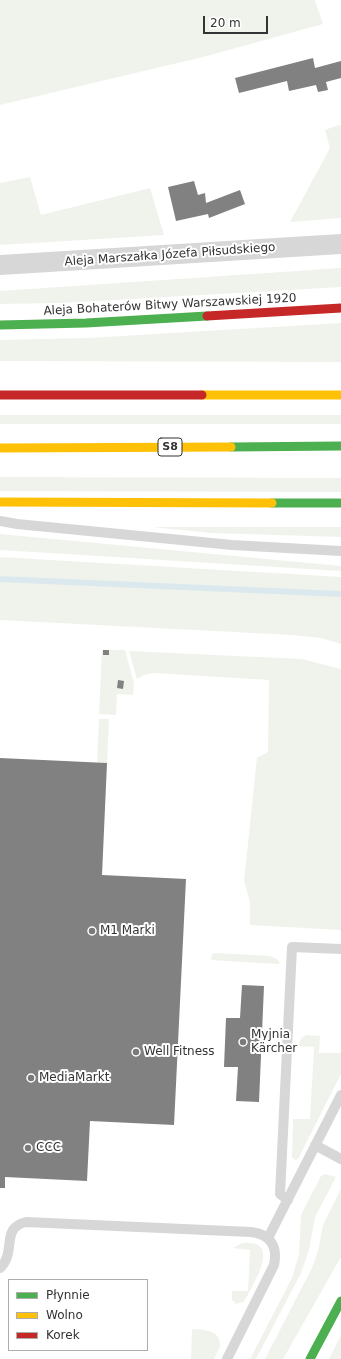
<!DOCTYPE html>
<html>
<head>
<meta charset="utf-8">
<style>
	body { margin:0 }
	#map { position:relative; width:341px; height:1359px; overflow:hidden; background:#fff; font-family:"DejaVu Sans",sans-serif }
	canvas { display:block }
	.legend { position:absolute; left:8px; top:1279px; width:140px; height:72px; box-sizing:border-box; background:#fff; border:1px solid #adadad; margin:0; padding:5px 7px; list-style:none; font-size:12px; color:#333 }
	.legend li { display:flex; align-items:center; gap:8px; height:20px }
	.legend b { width:20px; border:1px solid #adadad }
	.scale { position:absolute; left:203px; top:16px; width:65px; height:18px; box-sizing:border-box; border:2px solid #333; border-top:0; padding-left:5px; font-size:12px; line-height:14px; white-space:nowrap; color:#333; -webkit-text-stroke:3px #fff; paint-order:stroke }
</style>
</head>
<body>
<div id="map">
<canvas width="341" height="1359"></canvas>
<ul class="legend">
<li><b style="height:5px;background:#4caf50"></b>Płynnie</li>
<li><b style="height:5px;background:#ffc107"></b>Wolno</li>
<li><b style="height:5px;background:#c62828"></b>Korek</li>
</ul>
<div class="scale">20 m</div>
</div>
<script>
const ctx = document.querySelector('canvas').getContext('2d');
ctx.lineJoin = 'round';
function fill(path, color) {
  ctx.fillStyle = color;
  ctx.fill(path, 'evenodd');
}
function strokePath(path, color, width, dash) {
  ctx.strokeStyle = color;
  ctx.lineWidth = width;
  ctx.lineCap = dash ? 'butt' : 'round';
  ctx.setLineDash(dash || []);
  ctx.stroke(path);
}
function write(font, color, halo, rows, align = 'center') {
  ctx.font = font + ' "DejaVu Sans",sans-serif';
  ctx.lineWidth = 4;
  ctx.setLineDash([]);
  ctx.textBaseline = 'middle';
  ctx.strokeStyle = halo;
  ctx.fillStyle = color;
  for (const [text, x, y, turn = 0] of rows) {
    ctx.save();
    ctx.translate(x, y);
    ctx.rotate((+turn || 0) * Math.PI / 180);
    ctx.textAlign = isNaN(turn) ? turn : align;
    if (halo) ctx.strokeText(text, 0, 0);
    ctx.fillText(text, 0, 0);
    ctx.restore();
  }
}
fill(new Path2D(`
	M0 0H315L323 24 203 57 0 105Z
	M338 125 341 126V218L290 222 330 148 325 130Z
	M30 177 41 215 150 188 164 235 0 245V183Z
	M341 268V287L62 303 0 304V291Z
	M341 323V362L0 361V340L88 338Z
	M0 415H341V424H0Z
	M0 477 341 478V492L0 491Z
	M152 527H341V537L211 533Z
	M0 534 341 566V571L0 550Z
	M0 557 341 577V644L321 638 292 635 0 620Z
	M102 650H125L134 683 133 695 117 694 116 715 99 714Z
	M129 651 302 659 341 669V930L250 925V902L244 881 257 758 268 752 269 680 154 673 144 675 137 679Z
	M99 719H109L107 763H97Z
	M215 953 269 956 277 959 280 963 279 964 211 960 212 954Z
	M306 1035 320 1036 319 1053H341V1074L298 1159 295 1160 292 1157 293 1119H310L314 1047 298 1046 301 1039Z
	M325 1174 336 1177 315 1217 309 1250 301 1273 256 1359H250L292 1278 299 1254 301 1215 321 1176Z
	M341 1189V1257L283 1359H265L312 1268 318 1251 323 1225Z
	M242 1243C284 1238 252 1286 244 1302L236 1304 232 1300V1291H248L250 1250 233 1248Z
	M192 1329C206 1330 221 1330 220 1347L214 1359H191Z
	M341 1335V1359H329Z`), '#f0f3ec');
strokePath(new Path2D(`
	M0 579 341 594`), '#dbe9ee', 6);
fill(new Path2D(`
	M313 58 315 68 341 61V78L326 82 328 90 318 92 316 85 289 91 287 81 239 93 235 78Z
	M194 181 198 195 205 193 206 203 240 190 245 204 209 218 208 214 176 221 168 187Z
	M103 650H109V655H103Z
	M118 680 124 681 123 689 117 688Z
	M0 758 107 763 102 875 186 879 174 1125 90 1121 87 1181 5 1177V1188H0Z
	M242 985 264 986 259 1102 236 1101 238 1067H224L226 1018H240Z`), '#818181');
strokePath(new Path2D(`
	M0 521 17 524 232 545 341 551
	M315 1145 341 1159
	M288 1200 280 1194 292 947 341 949
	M268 1238 341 1095
	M0 1268C17 1252 0 1228 26 1222L251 1232C270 1234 278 1246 274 1265L227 1359`), '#d7d7d7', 10);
strokePath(new Path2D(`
	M0 265 341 244`), '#d7d7d7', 20);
strokePath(new Path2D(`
	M0 325 86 323 207 316
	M231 447 341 446
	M272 503H341
	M310 1359 341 1301`), '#4caf50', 9);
strokePath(new Path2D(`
	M202 395H341
	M0 448 231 447
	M0 502 272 503`), '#ffc107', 9);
strokePath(new Path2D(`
	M207 316 341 308
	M0 395H202`), '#c62828', 9);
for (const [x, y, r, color] of [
	[92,931,4,"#7a7a7a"],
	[243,1042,4,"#7a7a7a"],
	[136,1052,4,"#7a7a7a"],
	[31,1078,4,"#7a7a7a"],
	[28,1148,4,"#7a7a7a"]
]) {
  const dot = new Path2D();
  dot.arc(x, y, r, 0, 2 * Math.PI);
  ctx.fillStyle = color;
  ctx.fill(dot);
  strokePath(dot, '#fff', 1.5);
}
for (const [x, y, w] of [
	[170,447,24]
]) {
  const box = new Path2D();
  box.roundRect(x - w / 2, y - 9, w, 18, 3);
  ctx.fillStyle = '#fff';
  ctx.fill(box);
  strokePath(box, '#333', 1);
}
write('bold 11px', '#333', null, [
	["S8",170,447]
]);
write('12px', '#333', '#fff', [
	["Aleja Marszałka Józefa Piłsudskiego",170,255,-4],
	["Aleja Bohaterów Bitwy Warszawskiej 1920",170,305,-3]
]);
write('12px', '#333', '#fff', [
	["M1 Marki",100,931],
	["Myjnia",251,1035],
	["Kärcher",251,1049],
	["Well Fitness",144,1052],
	["MediaMarkt",39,1078],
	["CCC",36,1148]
], 'left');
</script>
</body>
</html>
